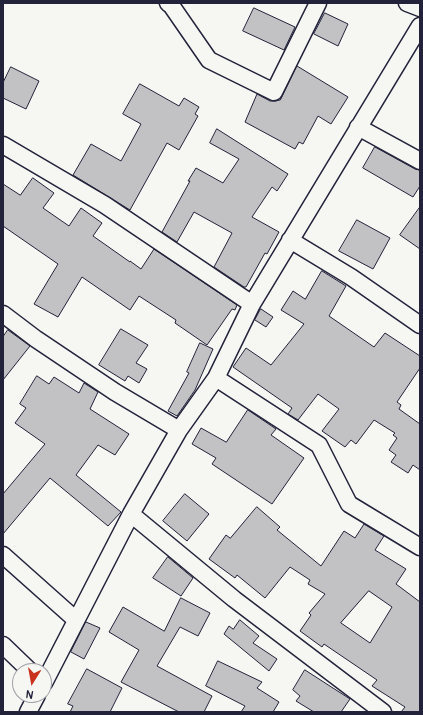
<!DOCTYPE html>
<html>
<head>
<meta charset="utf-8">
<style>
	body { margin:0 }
	#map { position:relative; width:423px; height:715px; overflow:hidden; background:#f6f6f2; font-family:Pangolin,sans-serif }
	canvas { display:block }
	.frame { position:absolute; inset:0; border:4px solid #22223b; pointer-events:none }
	.north { position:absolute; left:12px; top:663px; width:40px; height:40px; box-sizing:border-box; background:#f6f6f2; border:1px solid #a1a1a9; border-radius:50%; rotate:191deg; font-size:11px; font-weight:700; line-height:16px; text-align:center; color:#22223b }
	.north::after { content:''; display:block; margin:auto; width:14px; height:18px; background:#c8321e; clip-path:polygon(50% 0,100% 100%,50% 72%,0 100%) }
</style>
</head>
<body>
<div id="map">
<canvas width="423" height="715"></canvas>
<div class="frame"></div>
<div class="north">N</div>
</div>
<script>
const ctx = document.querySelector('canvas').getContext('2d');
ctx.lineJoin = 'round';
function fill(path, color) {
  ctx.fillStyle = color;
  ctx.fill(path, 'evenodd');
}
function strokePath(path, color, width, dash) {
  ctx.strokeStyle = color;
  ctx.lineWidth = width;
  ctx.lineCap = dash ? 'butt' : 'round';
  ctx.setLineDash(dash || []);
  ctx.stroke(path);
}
const building = new Path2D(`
	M254 8 295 27 284 50 243 31Z
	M325 13 348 24 338 46 314 34Z
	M297 66 348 97 331 124 318 116 303 144 299 142 295 149 245 122 257 94 270 101H275L280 100Z
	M11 67 39 81 26 109 3 98V83Z
	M140 84 179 106 184 98 199 107 195 114 198 116 179 150 167 143 130 210 73 175 91 144 121 161 141 124 123 114Z
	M217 129 288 174 277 191 272 187 252 217 279 232 267 254 265 253 246 287H244L214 267 232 233 194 212 177 242 162 232 190 181H188L196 168 223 183 239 159 210 143Z
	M375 147 415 169 420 170V186L413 197 363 168Z
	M33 178 54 193 43 208 69 226 81 208 102 223 93 236 130 262V261L141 269 154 249 237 305 235 310 232 309 207 345 175 323 176 320 139 296 130 310 82 277 58 317 34 304 58 264 3 226V184L20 195Z
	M420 207V249L400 235Z
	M357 220 390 238 373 269 339 251Z
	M322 271 346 286 329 316 374 347 385 333 420 356V368L397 402 401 405 399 409 420 424V470L413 465 408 473 391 462 396 455 389 450 397 438 393 435 395 433 374 420 356 444 351 440 345 447 322 431 339 409 318 394 298 420 288 414 292 408 233 367 246 348 271 365 304 324 281 310 293 291 305 299Z
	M261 309 273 317 266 327 255 320Z
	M121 329 148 345 136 363 147 369 139 383 128 376 125 381 99 365Z
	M8 330 30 346 3 380V337Z
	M200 343 213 349 195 390 177 416 168 411 189 373 187 372Z
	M37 376 49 384 54 377 79 393 84 383 98 392 90 409 129 434 115 455 98 445 76 475 121 512 108 526 50 478 3 534V494L45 444 15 423 26 408 20 404Z
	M248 410 276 429 271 435 304 458 272 504 212 464 216 458 192 444 201 428 226 442Z
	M185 494 209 514 187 541 163 521Z
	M257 507 280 527 277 530 321 566 344 531 355 538 364 524 384 536 375 550 406 569 396 584 420 602V712H401L405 707 372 686 377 680 324 644 322 647 300 631 311 615 309 613 325 594 308 584 310 580 290 567 265 598 237 575 235 578 209 559 226 535 230 538ZM369 591 392 607 370 643 341 623Z
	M168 557 193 578 181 596 153 578Z
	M181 598 210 613 198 636 180 627 157 666 212 696 204 712H179L121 682 139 650 109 632 123 607 164 631Z
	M240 620 259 636 253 643 277 659 269 671 224 634 229 626 233 629Z
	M86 622 100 628 84 659 71 652Z
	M218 661 262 682 257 688 279 702 273 712H241L245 706 206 686Z
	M87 669 122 688 110 712H70L73 706 68 704Z
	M305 670 350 699 341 712H314L296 701 300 696 293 690Z`);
fill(building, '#c2c2c4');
strokePath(building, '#22223b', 1);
const minor = new Path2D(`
	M168 3 171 5 209 60 274 92 318 3
	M407 3 420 8
	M358 127 420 161
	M3 145 105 205 252 304
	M290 240 351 277 420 325
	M3 314 36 339 115 392 179 430
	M216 378 319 445 349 504 420 547
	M131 514 234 599 383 712
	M3 555 76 620
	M3 645 30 671
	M44 683 131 514 179 430 216 378 252 304 420 26
	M28 712 37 695`);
strokePath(minor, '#22223b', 19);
strokePath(minor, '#f6f6f2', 16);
</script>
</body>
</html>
